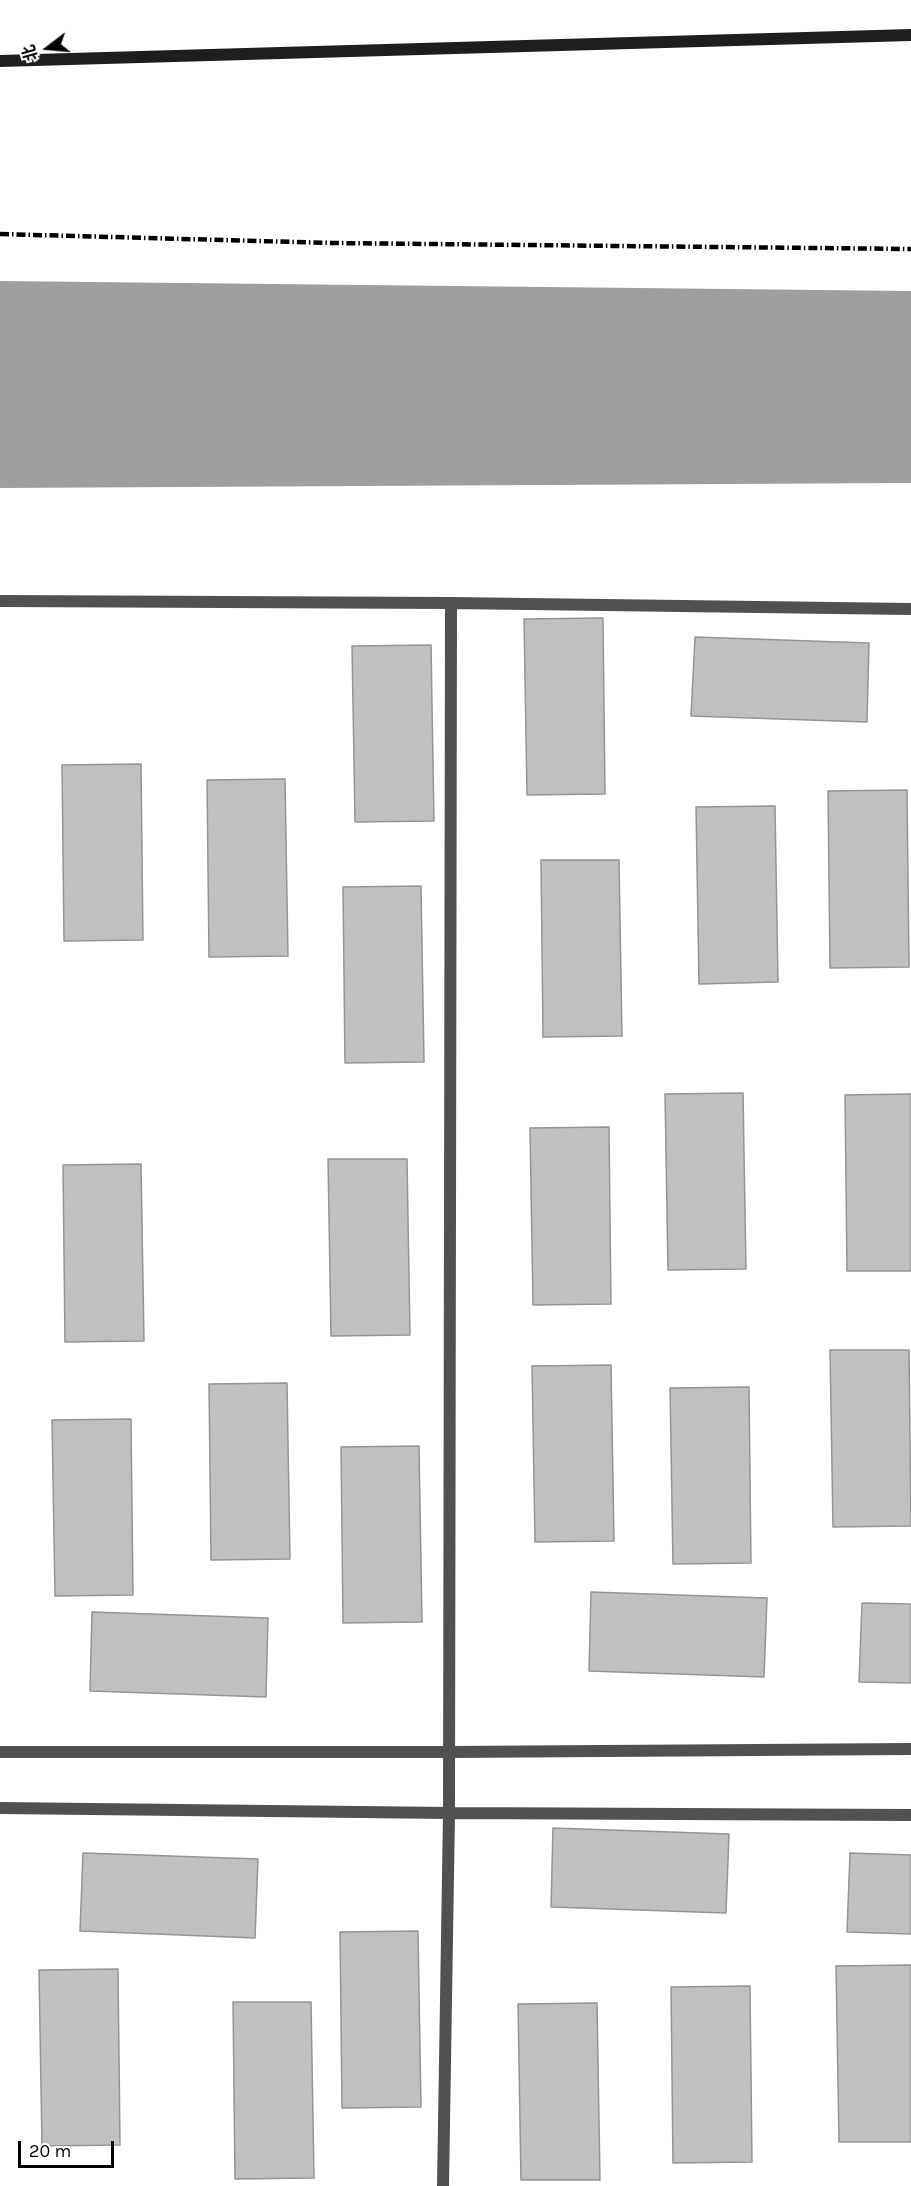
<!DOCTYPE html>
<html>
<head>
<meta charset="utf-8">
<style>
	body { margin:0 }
	#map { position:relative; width:911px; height:2186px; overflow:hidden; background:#fff; font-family:Karla,"Noto Sans SC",sans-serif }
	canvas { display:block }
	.north { position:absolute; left:18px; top:18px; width:60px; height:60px; -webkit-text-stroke:4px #fff; paint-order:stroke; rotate:254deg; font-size:16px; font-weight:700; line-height:24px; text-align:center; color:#000 }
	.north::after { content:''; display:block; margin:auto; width:21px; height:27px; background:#000; clip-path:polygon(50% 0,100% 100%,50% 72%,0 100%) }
	.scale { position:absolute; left:18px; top:2141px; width:96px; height:27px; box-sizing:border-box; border:3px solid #000; border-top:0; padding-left:8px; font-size:18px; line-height:21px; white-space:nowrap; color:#000; -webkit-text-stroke:4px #fff; paint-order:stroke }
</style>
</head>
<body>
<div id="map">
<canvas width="911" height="2186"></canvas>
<div class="north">北</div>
<div class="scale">20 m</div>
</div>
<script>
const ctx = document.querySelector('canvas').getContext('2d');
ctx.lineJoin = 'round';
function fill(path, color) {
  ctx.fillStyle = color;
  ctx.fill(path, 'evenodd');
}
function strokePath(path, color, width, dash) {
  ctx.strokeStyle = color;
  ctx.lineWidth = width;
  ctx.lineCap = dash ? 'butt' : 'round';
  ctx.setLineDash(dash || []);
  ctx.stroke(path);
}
fill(new Path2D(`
	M0 281 911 291V483L0 488Z`), '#9f9f9f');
const building = new Path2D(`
	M603 618 605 794 527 795 524 619Z
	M695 637 869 643 867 722 691 716Z
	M431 645 434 821 355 822 352 646Z
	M141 764 143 940 64 941 62 765Z
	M285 779 288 956 209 957 207 780Z
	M907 790 909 967 830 968 828 791Z
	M775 806 778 982 699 984 696 807Z
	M541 860H619L622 1036 543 1037Z
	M421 886 424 1062 345 1063 343 887Z
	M743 1093 746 1269 668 1270 665 1094Z
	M911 1094V1271H847L845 1095Z
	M609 1127 611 1304 533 1305 530 1128Z
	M328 1159H407L410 1335 331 1336Z
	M141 1164 144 1341 65 1342 63 1165Z
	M830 1350H909L911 1526 833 1527Z
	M611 1365 614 1541 535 1542 532 1366Z
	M287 1383 290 1559 211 1560 209 1384Z
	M749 1387 751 1563 673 1564 670 1388Z
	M131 1419 133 1595 55 1596 52 1420Z
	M419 1446 422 1622 343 1623 341 1447Z
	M591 1592 767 1598 764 1677 589 1671Z
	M862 1603 911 1604V1683L859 1682Z
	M92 1612 268 1618 266 1697 90 1691Z
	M553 1828 729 1834 726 1913 551 1907Z
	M83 1853 258 1859 255 1938 80 1931Z
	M850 1853 911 1855V1934L847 1932Z
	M418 1931 421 2107 342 2108 340 1932Z
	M911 1965V2142H839L836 1966Z
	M118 1969 120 2145 42 2146 39 1970Z
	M750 1986 752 2162 673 2163 671 1987Z
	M233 2002H311L314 2178 235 2179Z
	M597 2003 600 2180H521L518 2004Z`);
fill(building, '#c0c0c0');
strokePath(building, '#959595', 1.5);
strokePath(new Path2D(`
	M0 601 451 603 911 609
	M0 1752H449L911 1749
	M0 1808 449 1813 911 1815
	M443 2186 449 1813 451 603`), '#515151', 12);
strokePath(new Path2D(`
	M0 61 911 35`), '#1e1e1e', 12);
strokePath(new Path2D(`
	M0 234 333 243 911 249`), '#000', 4.5, [9, 3, 1.5, 3]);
</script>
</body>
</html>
